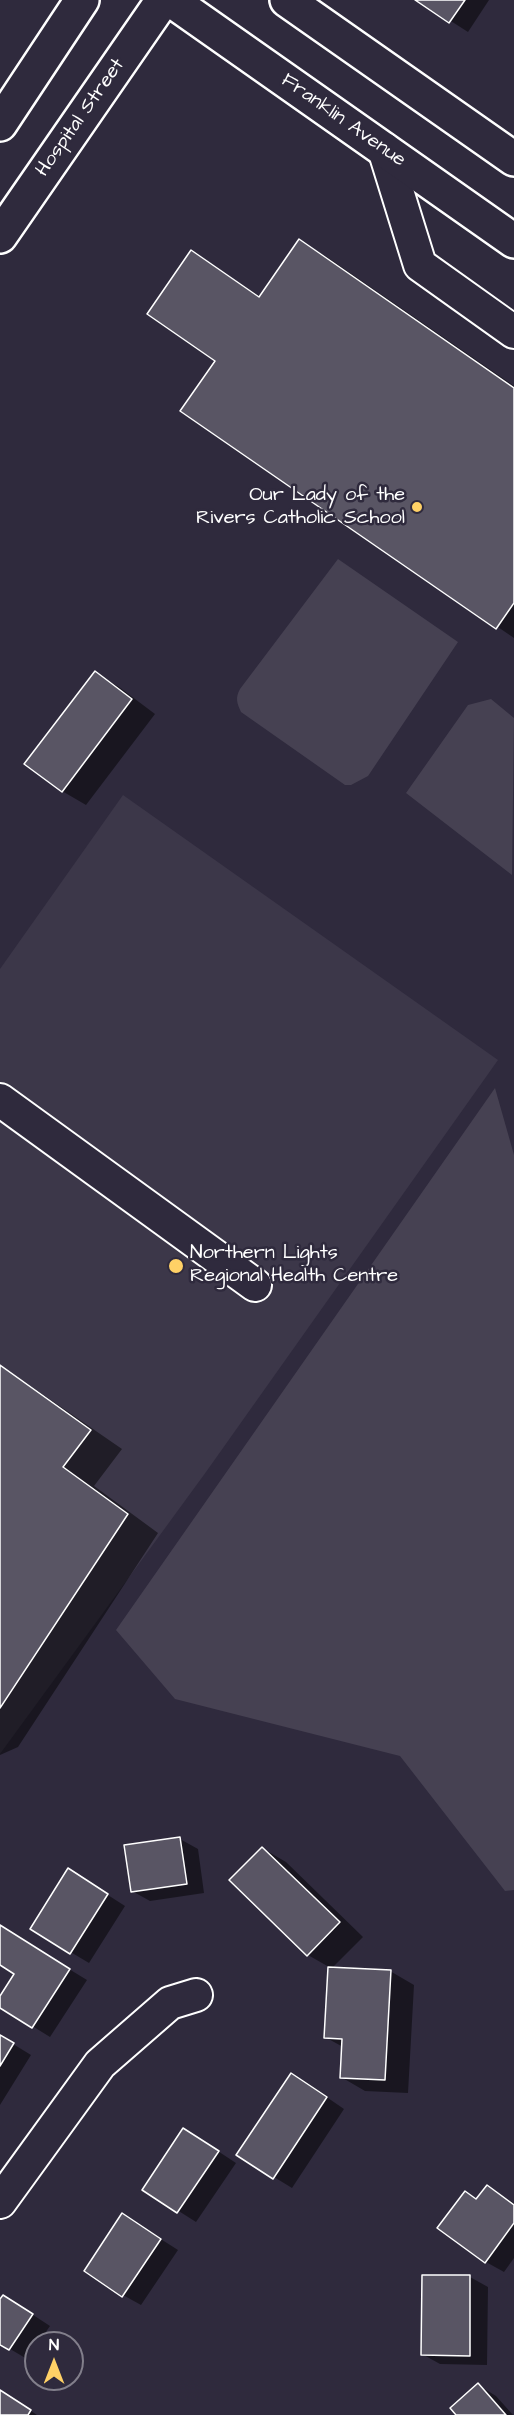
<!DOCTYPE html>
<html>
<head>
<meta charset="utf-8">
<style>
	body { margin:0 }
	#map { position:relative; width:514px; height:2415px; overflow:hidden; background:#2f2a3d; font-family:"Architects Daughter",sans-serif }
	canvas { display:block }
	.north { position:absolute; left:24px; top:2331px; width:60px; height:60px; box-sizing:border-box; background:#2f2a3d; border:2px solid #827f8b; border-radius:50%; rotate:0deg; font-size:16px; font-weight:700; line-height:24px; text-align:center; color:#fff }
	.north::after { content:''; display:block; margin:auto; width:21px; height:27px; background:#ffd166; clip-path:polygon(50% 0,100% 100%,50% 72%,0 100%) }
</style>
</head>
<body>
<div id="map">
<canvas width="514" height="2415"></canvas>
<div class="north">N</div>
</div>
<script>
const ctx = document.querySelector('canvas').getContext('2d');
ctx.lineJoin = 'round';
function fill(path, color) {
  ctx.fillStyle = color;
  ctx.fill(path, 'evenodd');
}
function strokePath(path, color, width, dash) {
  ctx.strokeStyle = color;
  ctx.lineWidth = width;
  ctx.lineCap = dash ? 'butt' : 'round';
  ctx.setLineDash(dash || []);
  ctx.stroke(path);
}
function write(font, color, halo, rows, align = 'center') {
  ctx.font = font + ' "Architects Daughter",sans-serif';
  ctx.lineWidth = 5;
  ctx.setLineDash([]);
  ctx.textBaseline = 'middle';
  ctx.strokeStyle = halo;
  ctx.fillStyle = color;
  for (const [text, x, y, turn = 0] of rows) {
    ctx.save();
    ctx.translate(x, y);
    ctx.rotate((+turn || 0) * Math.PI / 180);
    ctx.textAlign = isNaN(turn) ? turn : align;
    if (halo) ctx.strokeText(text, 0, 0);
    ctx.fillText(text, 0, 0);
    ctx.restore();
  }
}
fill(new Path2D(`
	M123 795 498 1060 206 1472 0 1754V969Z`), '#3c3749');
fill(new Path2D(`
	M338 559 458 642 368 776 351 785H345L241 712C237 703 235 698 240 689Z
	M491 699 514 718 512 875 406 793 468 705Z
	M495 1088 514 1155V1890L505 1891 400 1756 175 1699 116 1630Z`), '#464152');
fill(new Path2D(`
	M418 0H489L468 32Z
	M300 241 327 257 514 386V638L182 411 217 360 191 252 261 297Z
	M95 673 119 687 155 714 86 805 62 791Z
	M0 1365 122 1449 94 1486 158 1533 18 1747 0 1755Z
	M180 1839 198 1849 204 1893 150 1901 132 1891Z
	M262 1848 286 1862 363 1937 332 1968 390 1971 414 1985 408 2093 365 2091 341 2077 343 2047 325 2037 329 1967 308 1955Z
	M86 1881 125 1906 89 1963 32 1929Z
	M0 1927 87 1980 50 2037 0 2006V1999L16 1973 0 1963Z
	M0 2036 31 2055 0 2105Z
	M309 2085 344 2109 292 2188 238 2155Z
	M201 2140 236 2163 196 2222 144 2189Z
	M488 2187 514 2203V2258L504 2272 486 2262 478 2200Z
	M123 2215 178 2250 141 2305 123 2295Z
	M423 2276 470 2277 488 2287 487 2365 440 2364 422 2354Z
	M0 2302 21 2307 50 2326 27 2359 0 2343Z
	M478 2385 496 2396 513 2415H458Z
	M0 2390 37 2415H0Z`), '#0007');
const building = new Path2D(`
	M415 0H465L449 23Z
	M299 239 514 388V603L496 629 180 411 215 361 147 314 191 250 259 297Z
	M95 671 132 699 62 792 24 764Z
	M0 1365 91 1430 63 1467 128 1514 0 1708Z
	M180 1837 187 1884 131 1892 124 1845Z
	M262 1847 340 1922 307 1956 229 1880Z
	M68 1868 108 1894 70 1954 30 1929Z
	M0 1925 70 1969 32 2028 0 2008V1996L14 1974 0 1965Z
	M328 1967 391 1970 385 2080 340 2078 342 2039 324 2038Z
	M0 2035 14 2043 0 2066Z
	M291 2073 327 2097 273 2179 236 2155Z
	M183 2128 219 2151 177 2213 142 2190Z
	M487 2185 514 2205V2223L485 2263 437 2228 465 2191 476 2199Z
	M122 2213 161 2239 122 2297 84 2271Z
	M422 2275H470V2356L421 2355Z
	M3 2295 33 2314 9 2350 0 2345V2299Z
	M478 2383 506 2415H456L450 2408Z
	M0 2390 31 2410 28 2415H0Z`);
fill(building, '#595564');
strokePath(building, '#fff', 1.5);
const minor = new Path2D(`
	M384 149 420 265 514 332
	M0 1100 255 1285
	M0 2202 100 2064 170 2003 196 1995`);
const major = new Path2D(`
	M171 0 514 241
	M287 0 514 159
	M0 124 82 0
	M0 236 163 0`);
strokePath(minor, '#fff', 36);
strokePath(major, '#fff', 38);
strokePath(minor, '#2f2a3d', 32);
strokePath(major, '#2f2a3d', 33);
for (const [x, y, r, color] of [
	[417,507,6,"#ffd166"],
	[176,1266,8,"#ffd166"]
]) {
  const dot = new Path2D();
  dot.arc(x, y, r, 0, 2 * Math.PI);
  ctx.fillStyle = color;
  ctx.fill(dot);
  strokePath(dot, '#2f2a3d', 2);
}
write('20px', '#fff', '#2f2a3d', [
	["Hospital Street",81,118,-55],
	["Franklin Avenue",343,121,35]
]);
write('20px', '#fff', '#2f2a3d', [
	["Our Lady of the",405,496],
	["Rivers Catholic School",405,519],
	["Northern Lights",190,1254,"left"],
	["Regional Health Centre",190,1277,"left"]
], 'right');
</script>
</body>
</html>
